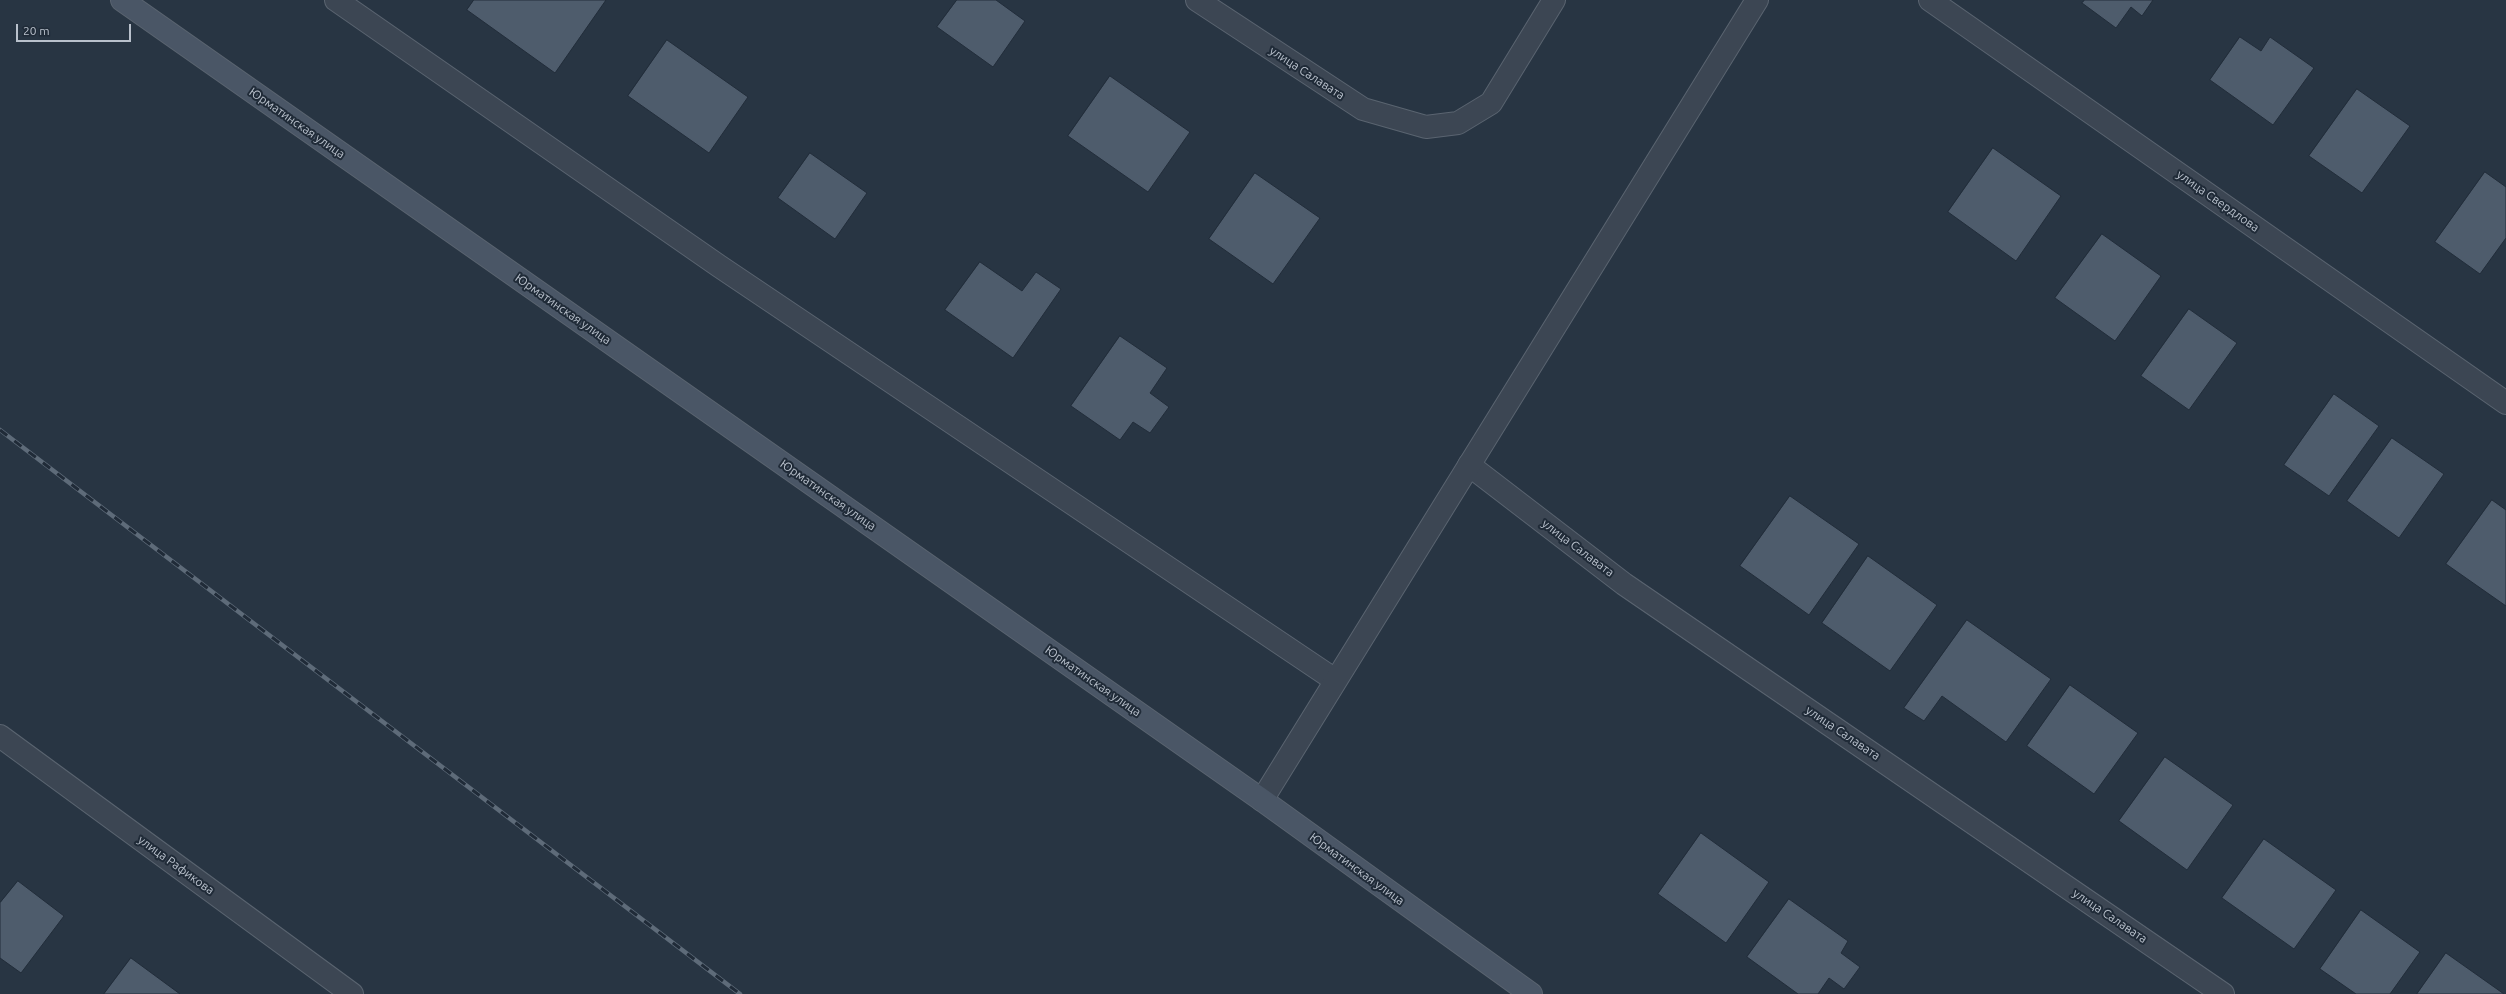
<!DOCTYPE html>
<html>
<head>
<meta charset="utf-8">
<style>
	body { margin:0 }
	#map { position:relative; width:2506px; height:994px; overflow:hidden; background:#283543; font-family:Ubuntu,sans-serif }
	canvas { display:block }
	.scale { position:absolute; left:16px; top:24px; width:115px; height:18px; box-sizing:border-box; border:2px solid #b9c1cc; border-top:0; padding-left:5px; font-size:12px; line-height:14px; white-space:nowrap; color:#b9c1cc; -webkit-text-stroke:3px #202b38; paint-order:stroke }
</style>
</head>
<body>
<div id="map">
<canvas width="2506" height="994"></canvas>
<div class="scale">20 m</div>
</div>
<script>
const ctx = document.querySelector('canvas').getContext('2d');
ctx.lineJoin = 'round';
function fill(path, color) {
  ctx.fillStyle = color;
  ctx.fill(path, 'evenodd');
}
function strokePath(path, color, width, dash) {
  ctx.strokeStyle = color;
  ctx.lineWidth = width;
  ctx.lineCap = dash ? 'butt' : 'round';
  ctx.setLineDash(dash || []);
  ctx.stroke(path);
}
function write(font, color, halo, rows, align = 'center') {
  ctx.font = font + ' Ubuntu,sans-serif';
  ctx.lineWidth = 4;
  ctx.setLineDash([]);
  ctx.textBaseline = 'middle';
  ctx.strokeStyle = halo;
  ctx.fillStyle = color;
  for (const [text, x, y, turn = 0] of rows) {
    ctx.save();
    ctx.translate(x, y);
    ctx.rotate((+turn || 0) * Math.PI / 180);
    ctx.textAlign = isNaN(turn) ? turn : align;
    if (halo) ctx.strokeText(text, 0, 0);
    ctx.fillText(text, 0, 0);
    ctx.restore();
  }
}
const building = new Path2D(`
	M474 0H606L555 73 467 10Z
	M957 0H996L1025 21 993 67 937 27Z
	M2085 0H2153L2142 16 2131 7 2116 28 2082 3Z
	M2240 37 2261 51 2270 37 2314 68 2273 125 2210 80Z
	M667 40 748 97 709 153 628 96Z
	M1110 76 1190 132 1148 192 1068 136Z
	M2357 89 2410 126 2362 193 2309 156Z
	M1993 148 2061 196 2016 261 1948 212Z
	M810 153 867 193 835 239 778 198Z
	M2485 172 2506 187V238L2480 274 2435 242Z
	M1255 173 1320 218 1273 284 1209 239Z
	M2102 234 2161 276 2115 341 2055 298Z
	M980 262 1022 291 1036 272 1061 289 1013 358 945 310Z
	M2189 309 2237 343 2189 410 2141 376Z
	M1120 336 1167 368 1150 393 1169 407 1150 433 1133 422 1120 440 1071 406Z
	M2334 394 2379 426 2329 496 2284 465Z
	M2392 438 2444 474 2399 538 2347 501Z
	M1790 496 1859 544 1809 615 1740 566Z
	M2492 500 2506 510V606L2446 564Z
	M1868 556 1937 605 1890 671 1822 623Z
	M1967 620 2051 679 2006 742 1942 696 1924 721 1904 708Z
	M2070 685 2138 733 2094 794 2027 746Z
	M2165 757 2233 805 2187 870 2119 821Z
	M1701 833 1769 882 1726 943 1658 894Z
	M2264 839 2336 890 2294 949 2222 898Z
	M18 881 64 916 21 973 0 958V903Z
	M1789 899 1848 941 1841 953 1860 967 1844 989 1829 978 1818 994H1798L1747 957Z
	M2361 910 2420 952 2390 994H2356L2320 969Z
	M2446 953 2504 994H2417Z
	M131 958 180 994H104Z`);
fill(building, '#4e5c6c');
strokePath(building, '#222d3a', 1);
const minor = new Path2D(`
	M336 0 719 266 1335 680
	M1197 0 1363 109 1426 127 1458 123 1491 103 1554 0
	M1930 0 2506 403
	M1469 465 1624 584 2223 994
	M0 736 352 994`);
const tertiary = new Path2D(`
	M1262 800 1757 0`);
const secondary = new Path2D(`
	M122 0 1262 800 1531 994`);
strokePath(minor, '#5a6470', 24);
strokePath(tertiary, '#5a6470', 24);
strokePath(secondary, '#5a6470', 24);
strokePath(minor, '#3c4653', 22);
strokePath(tertiary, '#3c4653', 22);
strokePath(secondary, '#4a5666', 22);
const rail = new Path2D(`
	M0 430 740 994`);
strokePath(rail, '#5e6b79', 4.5);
strokePath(rail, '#202b38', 3, [9]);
write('12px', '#b9c1cc', '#202b38', [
	["улица Салавата",1307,73,33],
	["Юрматинская улица",297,123,35],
	["улица Свердлова",2218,201,35],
	["Юрматинская улица",563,309,35],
	["Юрматинская улица",828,495,35],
	["улица Салавата",1578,548,37],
	["Юрматинская улица",1093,681,35],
	["улица Салавата",1843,733,34],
	["улица Рафикова",176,865,36],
	["Юрматинская улица",1357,869,36],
	["улица Салавата",2110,916,34]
]);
</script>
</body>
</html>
